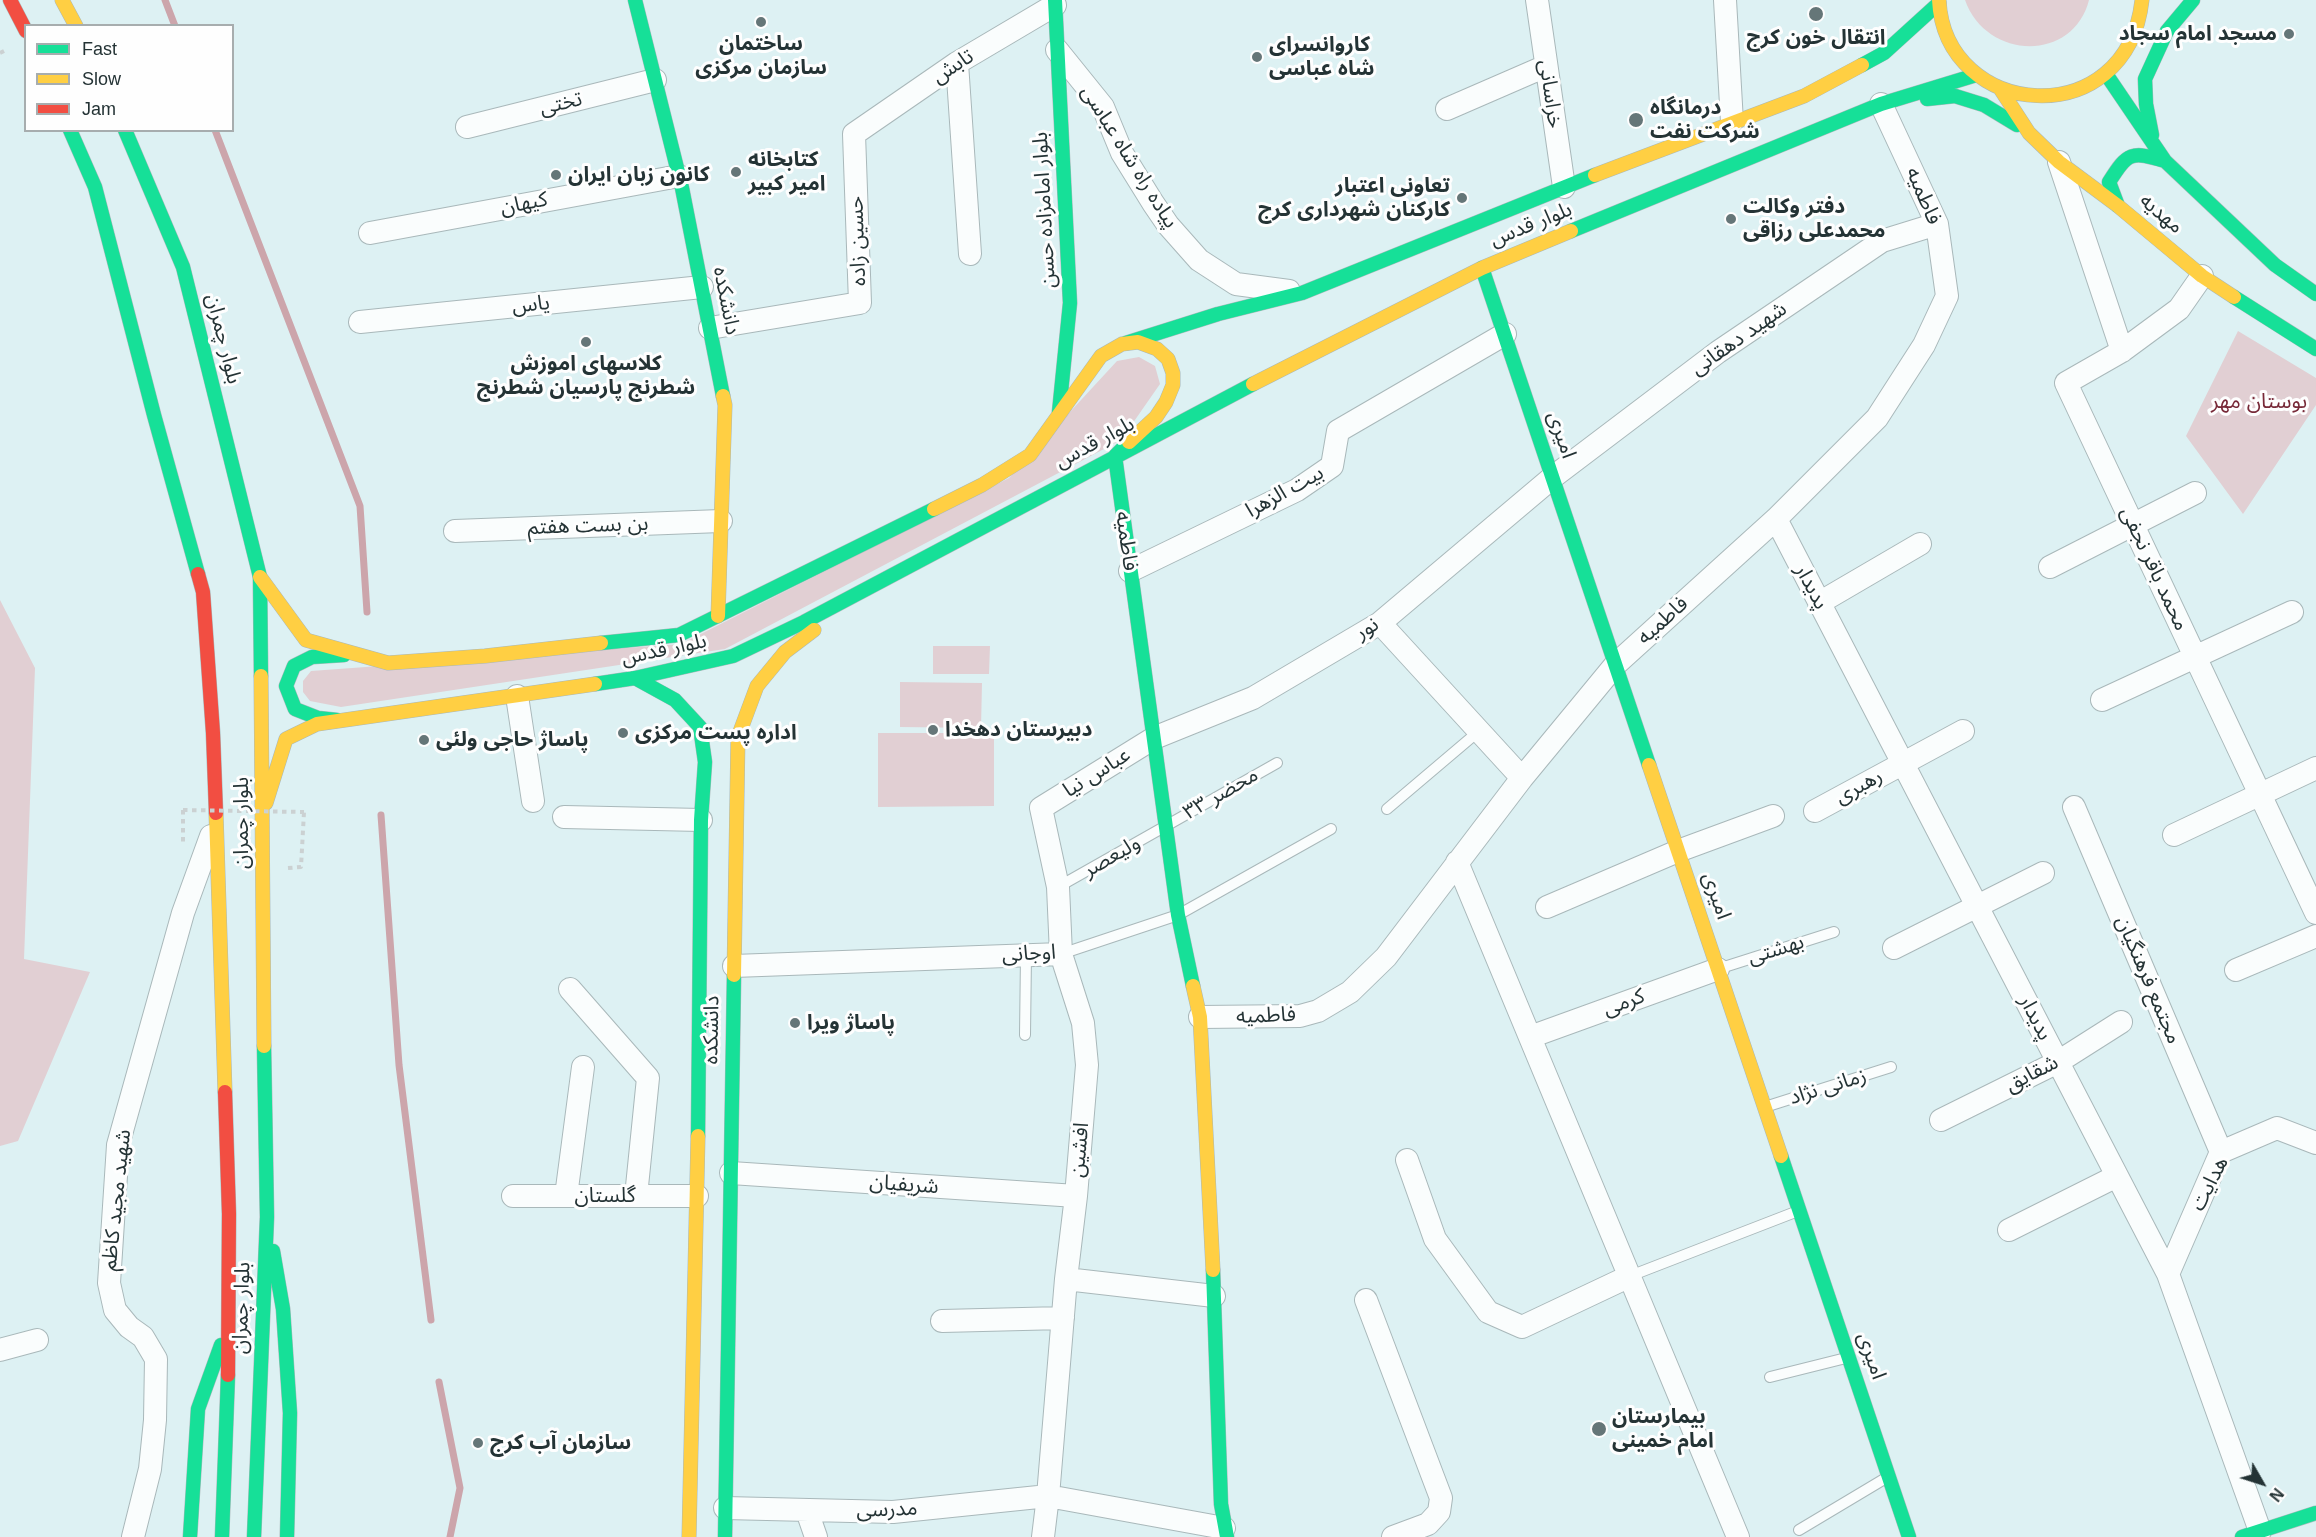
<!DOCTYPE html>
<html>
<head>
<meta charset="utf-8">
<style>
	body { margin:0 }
	#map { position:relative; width:2316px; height:1537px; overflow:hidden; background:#ddf1f3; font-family:Helvetica,sans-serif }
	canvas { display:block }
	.legend { position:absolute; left:24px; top:24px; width:210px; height:108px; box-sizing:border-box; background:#fefefe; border:2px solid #a7adae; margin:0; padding:8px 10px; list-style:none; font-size:18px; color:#243335 }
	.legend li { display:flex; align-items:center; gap:12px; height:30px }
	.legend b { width:30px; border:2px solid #a7adae }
	.north { position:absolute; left:2232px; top:1453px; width:60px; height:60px; -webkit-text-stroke:4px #fefefe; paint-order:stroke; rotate:129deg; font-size:16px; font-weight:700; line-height:24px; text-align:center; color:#243335 }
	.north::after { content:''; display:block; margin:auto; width:21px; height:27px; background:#243335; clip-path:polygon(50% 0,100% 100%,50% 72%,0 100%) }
</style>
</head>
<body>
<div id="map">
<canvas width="2316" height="1537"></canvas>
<ul class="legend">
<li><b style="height:8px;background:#16e098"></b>Fast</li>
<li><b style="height:8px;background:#ffcf43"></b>Slow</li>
<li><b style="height:8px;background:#f24e42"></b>Jam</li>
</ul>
<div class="north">N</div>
</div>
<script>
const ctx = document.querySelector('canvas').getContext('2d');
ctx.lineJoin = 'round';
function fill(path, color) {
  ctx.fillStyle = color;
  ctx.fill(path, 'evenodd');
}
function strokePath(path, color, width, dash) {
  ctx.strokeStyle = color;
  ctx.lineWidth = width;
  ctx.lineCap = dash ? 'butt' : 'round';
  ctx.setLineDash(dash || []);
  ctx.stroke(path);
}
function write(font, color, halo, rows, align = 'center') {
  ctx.font = font + ' Helvetica,"Noto Sans Arabic",sans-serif';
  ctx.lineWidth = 6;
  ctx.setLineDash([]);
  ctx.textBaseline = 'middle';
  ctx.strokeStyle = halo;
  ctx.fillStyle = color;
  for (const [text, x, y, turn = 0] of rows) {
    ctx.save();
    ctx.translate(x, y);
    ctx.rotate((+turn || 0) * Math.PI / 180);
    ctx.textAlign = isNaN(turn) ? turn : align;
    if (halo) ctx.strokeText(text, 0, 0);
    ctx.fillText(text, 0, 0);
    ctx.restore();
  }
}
fill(new Path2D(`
	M1965 0H2089C2073 63 1986 60 1965 0Z
	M2238 331 2316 378V405L2243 514 2186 436Z
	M1139 357 1155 366 1160 384 1121 440 725 649 341 707 310 701 303 692V681L311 671 681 644 1009 478 1117 361Z
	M0 600 35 668 24 959 90 972 18 1141 0 1146Z
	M933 646H990L989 674H933Z
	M900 682 982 683 981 728 900 727Z
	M878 733H994V806L878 807Z`), '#e1cfd3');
strokePath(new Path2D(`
	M165 0 175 26
	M215 130 360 506 367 612
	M381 815 399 1065 431 1320
	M439 1382 460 1488 450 1537`), '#cca5ab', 7);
const lane = new Path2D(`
	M1387 809 1479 731
	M1058 887 1277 763
	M1061 954 1178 915 1331 829
	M1721 968 1834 932
	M1025 1035 1026 955
	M1768 1106 1891 1067
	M1630 1276 1798 1211
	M1770 1377 1846 1358
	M1799 1530 1886 1478`);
const street = new Path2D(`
	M1537 0 1564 187
	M1725 0 1732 122
	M1057 50 1103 107 1122 153 1153 203 1168 225 1199 260 1236 284 1289 291
	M957 63 970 254
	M1447 109 1546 66
	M467 127 655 80
	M2059 162 2122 351
	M370 233 679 176
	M2202 276 2179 309 2122 351 2066 383 2316 913
	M360 322 702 287
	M710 328 860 303 854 134 957 63 1055 5
	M1776 519 2168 1274 2260 1531
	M455 531 721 521
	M2050 567 2195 493
	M1130 571 1297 490 1332 466 1338 431 1505 334
	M1819 603 1920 544
	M1380 623 1522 778
	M517 696 533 801
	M2102 700 2292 612
	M2074 807 2221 1152
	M1815 811 1963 731
	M564 817 701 820
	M2174 835 2316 768
	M1457 862 1738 1537
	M1547 907 1678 851 1773 816
	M1894 948 2043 873
	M734 966 1061 954
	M2236 970 2316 936
	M570 989 648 1078 636 1196
	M1200 1017 1300 1016 1318 1011 1350 992 1386 957 1522 778 1616 664 1776 519 1877 418 1924 345 1947 296 1937 224 1881 104
	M1530 1037 1718 969
	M1941 1120 2058 1062 2121 1022
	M1407 1160 1435 1239 1488 1312 1522 1327 1630 1276
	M731 1173 1076 1196
	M513 1196H697
	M566 1196 583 1067
	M2009 1230 2117 1176
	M2168 1274 2221 1152 2277 1128 2316 1143
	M1066 1279 1214 1296
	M1366 1300 1441 1498 1439 1512 1428 1524 1393 1537
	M942 1321 1063 1318
	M0 1350 37 1340
	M725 1508 893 1512 1048 1496 1066 1279 1076 1196 1087 1065 1083 1023 1061 954 1058 887 1041 808 1154 738 1253 698 1380 623 1553 477 1718 352 1882 241 1937 224
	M807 1511 816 1537
	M133 1537 150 1469 155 1420 156 1359 143 1337 129 1327 115 1310 109 1283 118 1145 183 913 211 836
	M1043 1537 1048 1496 1224 1528`);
const fast = new Path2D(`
	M635 0 682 188 723 396
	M1055 0 1070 303 1059 412
	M1862 65 1884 53 1939 3
	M2106 74 2165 161 2275 265 2316 294
	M1927 99 1955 96 1984 105 2017 125
	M70 130 95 187 154 415 198 574
	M125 130 183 267 260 577 261 676
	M2152 135 2146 104 2145 79 2167 31 2193 0
	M2118 206 2109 182C2128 152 2131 151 2165 161
	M1571 231 1881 104 1976 75
	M1482 268 1649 765
	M2234 297 2316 349
	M1126 343 1218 314 1302 293 1595 175
	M1129 442 1115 456 1178 915 1193 986
	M601 643 679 635 934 509
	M635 678 675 700 700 727 705 762 701 820 698 1136
	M595 684 635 678 733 656 804 622 1253 384
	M337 720 318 718 295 709 286 686 294 666 312 657 344 655
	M1781 1156 1909 1537
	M273 1251 283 1309 290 1413 287 1537
	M1213 1270 1221 1504 1227 1537
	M190 1537 198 1409 221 1345
	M222 1537 228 1375
	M254 1537 267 1217 264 1046
	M725 1537 734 975
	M2242 1537 2316 1513`);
const slow = new Path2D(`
	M62 0 76 26
	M1939 0C1945 120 2127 135 2142 0
	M2001 90 2029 133 2059 162 2118 206 2202 276 2234 297
	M1595 175 1804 96 1862 65
	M1253 384 1482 268 1571 231
	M934 509 982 485 1030 455 1101 356 1122 344 1138 342 1157 349 1168 359 1173 373V385L1166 402 1156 417 1129 442
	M260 577 306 640 388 663 485 656 601 643
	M718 616 725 405 723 396
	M261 676 264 1046
	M1649 765 1781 1156
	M266 803 286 739 317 724 595 684
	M216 813 225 1092
	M734 975 738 737 757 686 785 652 814 630
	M1193 986 1200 1017 1213 1270
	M689 1537 698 1136`);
const jam = new Path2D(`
	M10 0 26 31
	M198 574 203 592 213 733 216 813
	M225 1092 229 1214 228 1375`);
strokePath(lane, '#a9b8ba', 12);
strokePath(street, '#a9b8ba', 24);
strokePath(fast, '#a9b8ba', 15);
strokePath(slow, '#a9b8ba', 15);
strokePath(jam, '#a9b8ba', 15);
strokePath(new Path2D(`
	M0 53 8 49
	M183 810V846
	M288 868 301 867 304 812`), '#cbd1d2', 4, [4.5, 4.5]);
strokePath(lane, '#fafdfd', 10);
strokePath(street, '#fafdfd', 22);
strokePath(fast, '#16e098', 14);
strokePath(slow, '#ffcf43', 14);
strokePath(jam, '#f24e42', 14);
strokePath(new Path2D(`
	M183 810 304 812`), '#cbd1d2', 4, [4.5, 4.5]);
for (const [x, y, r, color] of [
	[1816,14,8,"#657678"],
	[761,22,6,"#657678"],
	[2289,34,6,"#657678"],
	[1257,57,6,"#657678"],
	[1636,120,8,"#657678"],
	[736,172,6,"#657678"],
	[556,175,6,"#657678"],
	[1462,198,6,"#657678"],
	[1731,219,6,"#657678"],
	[586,342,6,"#657678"],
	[933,730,6,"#657678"],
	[623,733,6,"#657678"],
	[424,740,6,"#657678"],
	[795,1023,6,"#657678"],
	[1599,1429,8,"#657678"],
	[478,1443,6,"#657678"]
]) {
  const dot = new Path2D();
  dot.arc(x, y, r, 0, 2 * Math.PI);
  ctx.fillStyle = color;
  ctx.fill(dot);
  strokePath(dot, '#fefefe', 2);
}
write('bold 21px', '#243335', '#fefefe', [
	["مسجد امام سجاد",2277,34,"right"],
	["انتقال خون کرج",1816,38,"center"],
	["ساختمان",761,44,"center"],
	["سازمان مرکزی",761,68,"center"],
	["کاروانسرای",1269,45],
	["شاه عباسی",1269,69],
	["درمانگاه",1650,108],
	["شرکت نفت",1650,132],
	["کتابخانه",748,160],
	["امیر کبیر",748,184],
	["کانون زبان ایران",568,175],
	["تعاونی اعتبار",1450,186,"right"],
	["کارکنان شهرداری کرج",1450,210,"right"],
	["دفتر وکالت",1743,207],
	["محمدعلی رزاقی",1743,231],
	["کلاسهای اموزش",586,364,"center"],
	["شطرنج پارسیان شطرنج",586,388,"center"],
	["دبیرستان دهخدا",945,730],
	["اداره پست مرکزی",635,733],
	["پاساژ حاجی ولئی",436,740],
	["پاساژ ویرا",807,1023],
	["بیمارستان",1612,1417],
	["امام خمینی",1612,1441],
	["سازمان آب کرج",490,1443]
], 'left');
write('21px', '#243335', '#fefefe', [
	["تابش",953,67,-33],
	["خراسانی",1550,94,82],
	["تختی",561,104,-14],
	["پیاده راه شاه عباسی",1129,157,58],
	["فاطمیه",1923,196,67],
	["کیهان",524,204,-11],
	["بلوار امامزاده حسن",1045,210,-93],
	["مهدیه",2161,214,40],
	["بلوار قدس",1531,225,-22],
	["حسین زاده",858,241,-92],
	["دانشکده",726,301,79],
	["یاس",531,305,-6],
	["بلوار چمران",223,339,76],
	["شهید دهقانی",1739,339,-35],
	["امیری",1561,435,71],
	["بلوار قدس",1095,443,-28],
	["بیت الزهرا",1285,492,-29],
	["بن بست هفتم",588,526,-2],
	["فاطمیه",1126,541,82],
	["محمد باقر نجفی",2154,569,65],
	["پدیدار",1811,587,62],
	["فاطمیه",1663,621,-42],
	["نور",1367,629,-32],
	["بلوار قدس",664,650,-12],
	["عباس نیا",1097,773,-32],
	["رهبری",1859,787,-29],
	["محضر ۳۳",1221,794,-30],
	["بلوار چمران",242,823,-90],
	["ولیعصر",1112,857,-30],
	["امیری",1716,896,71],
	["بهشتی",1776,950,-17],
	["اوجانی",1029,954,-3],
	["مجتمع فرهنگیان",2148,980,67],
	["کرمی",1624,1003,-20],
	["فاطمیه",1266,1016,-2],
	["پدیدار",2035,1018,63],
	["دانشکده",712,1030,-89],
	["شقایق",2032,1074,-27],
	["زمانی نژاد",1828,1087,-17],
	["افشین",1080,1150,-85],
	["هدایت",2210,1184,-63],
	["شریفیان",904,1185,4],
	["گلستان",605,1196],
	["شهید مجید کاظم",117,1200,-84],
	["بلوار چمران",242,1308,-88],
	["امیری",1871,1356,71],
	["مدرسی",887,1510,-2]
]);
write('21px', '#772938', '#fefefe', [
	["بوستان مهر",2259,402]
]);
</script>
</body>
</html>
